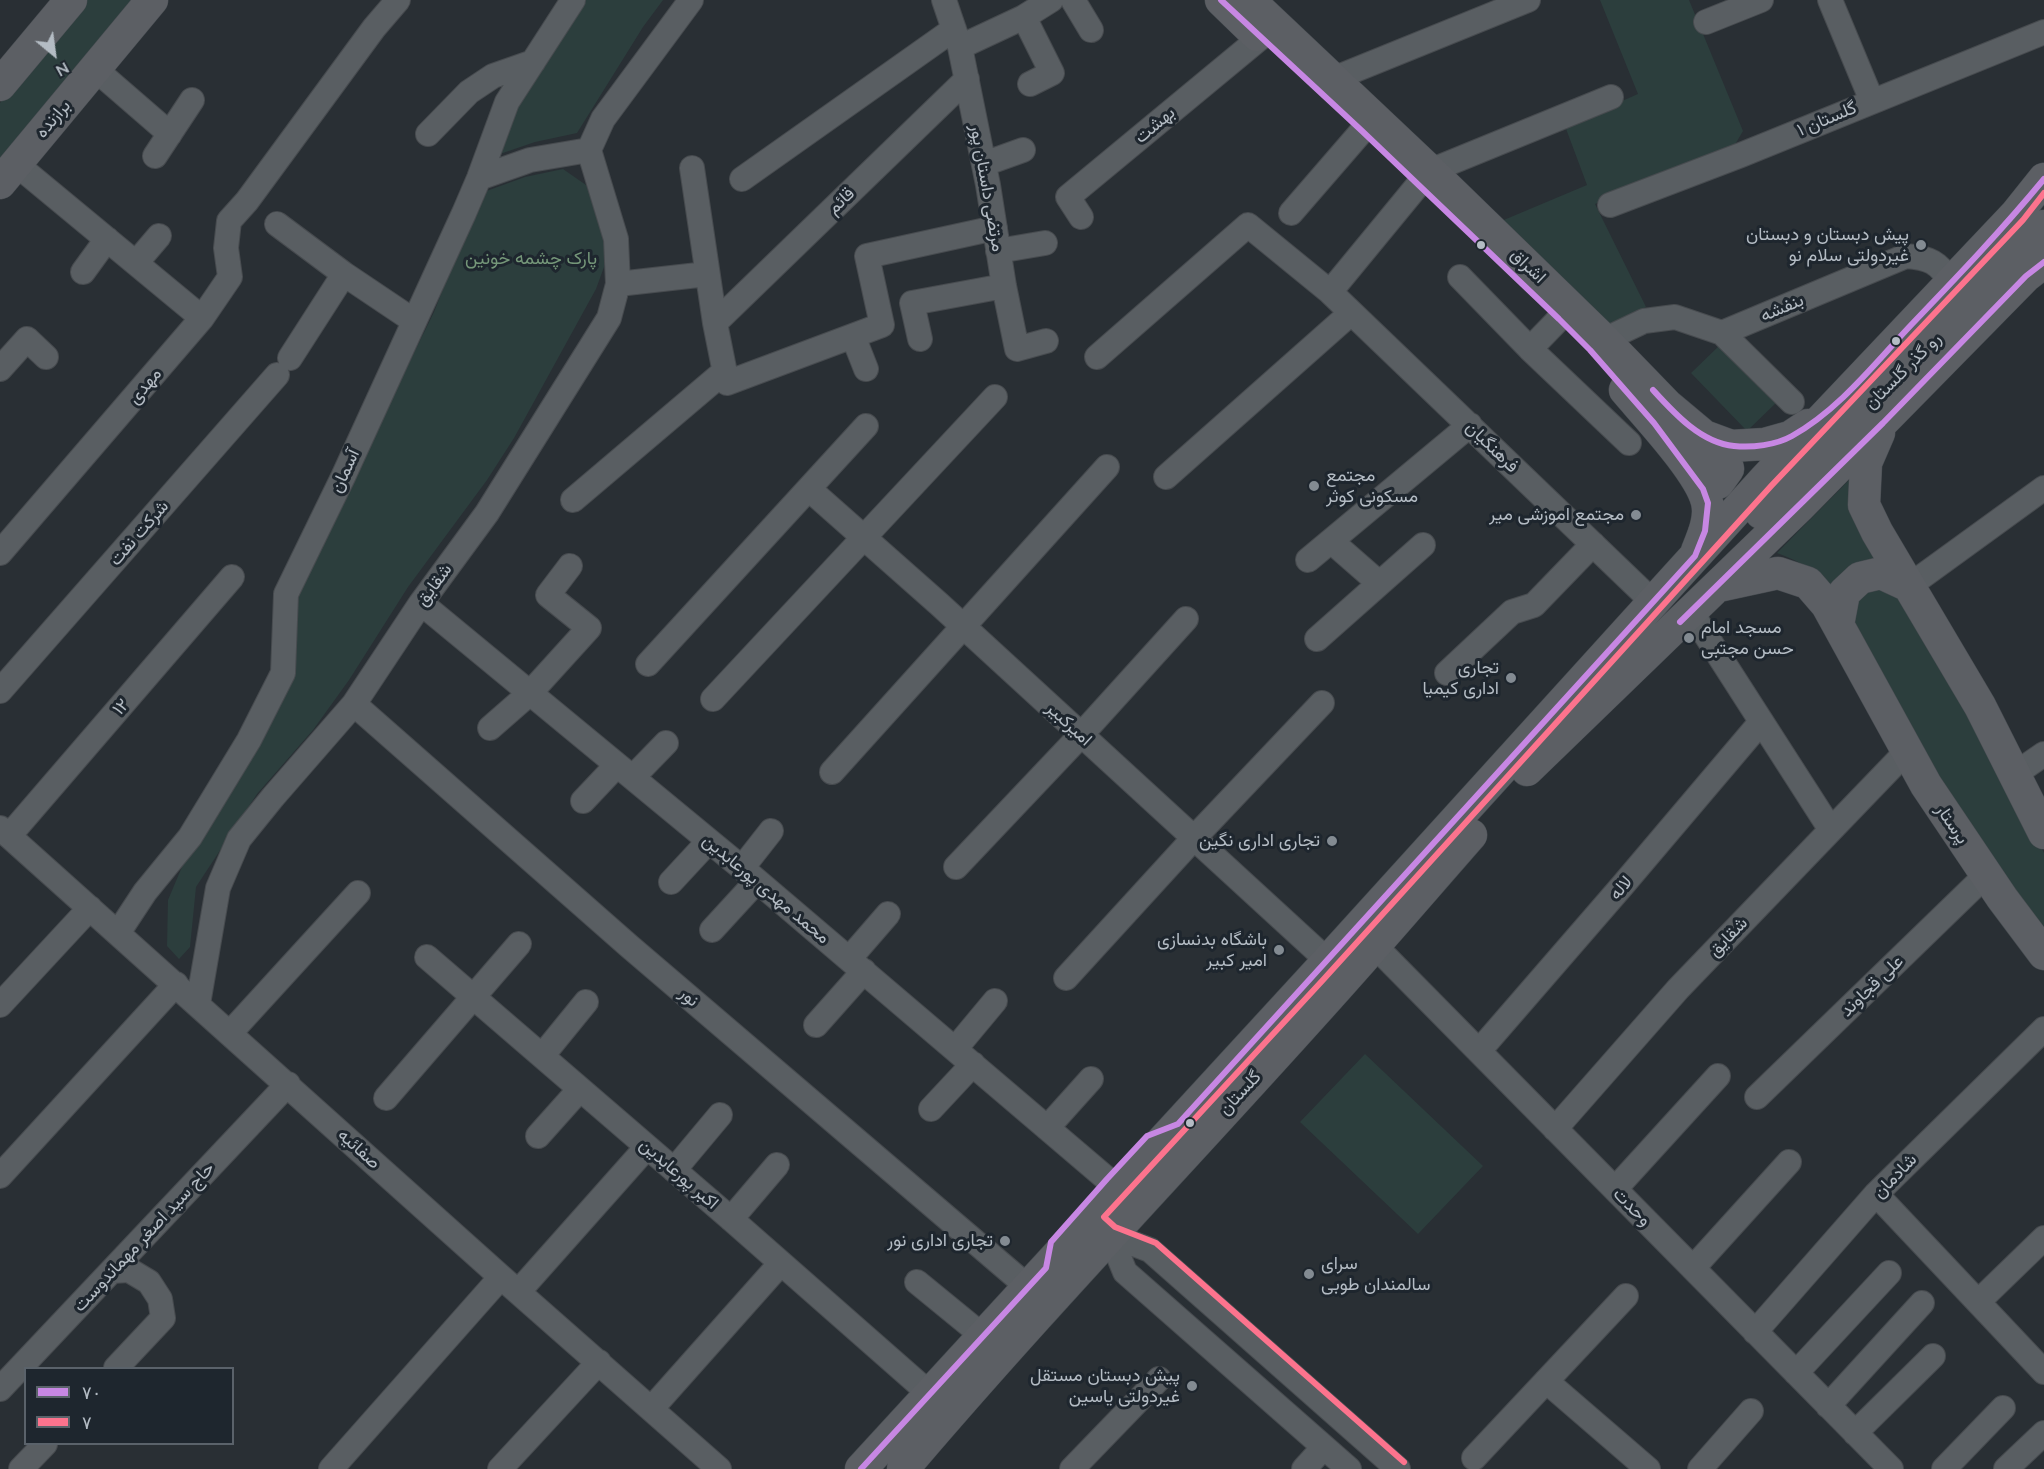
<!DOCTYPE html>
<html>
<head>
<meta charset="utf-8">
<style>
	body { margin:0 }
	#map { position:relative; width:2044px; height:1469px; overflow:hidden; background:#292f34; font-family:Mulish,sans-serif }
	canvas { display:block }
	.legend { position:absolute; left:24px; top:1367px; width:210px; height:78px; box-sizing:border-box; background:#1e262e; border:2px solid #5a626a; margin:0; padding:8px 10px; list-style:none; font-size:18px; color:#b4bcc4 }
	.legend li { display:flex; align-items:center; gap:12px; height:30px }
	.legend b { width:30px; border:2px solid #5a626a }
	.north { position:absolute; left:24px; top:24px; width:60px; height:60px; -webkit-text-stroke:4px #1e262e; paint-order:stroke; rotate:151deg; font-size:16px; font-weight:700; line-height:24px; text-align:center; color:#b4bcc4 }
	.north::after { content:''; display:block; margin:auto; width:21px; height:27px; background:#b4bcc4; clip-path:polygon(50% 0,100% 100%,50% 72%,0 100%) }
</style>
</head>
<body>
<div id="map">
<canvas width="2044" height="1469"></canvas>
<ul class="legend">
<li><b style="height:8px;background:#c787e3"></b>۷۰</li>
<li><b style="height:8px;background:#fc738d"></b>۷</li>
</ul>
<div class="north">N</div>
</div>
<script>
const ctx = document.querySelector('canvas').getContext('2d');
ctx.lineJoin = 'round';
function fill(path, color) {
  ctx.fillStyle = color;
  ctx.fill(path, 'evenodd');
}
function strokePath(path, color, width, dash) {
  ctx.strokeStyle = color;
  ctx.lineWidth = width;
  ctx.lineCap = dash ? 'butt' : 'round';
  ctx.setLineDash(dash || []);
  ctx.stroke(path);
}
function write(font, color, halo, rows, align = 'center') {
  ctx.font = font + ' Mulish,Vazirmatn,sans-serif';
  ctx.lineWidth = 6;
  ctx.setLineDash([]);
  ctx.textBaseline = 'middle';
  ctx.strokeStyle = halo;
  ctx.fillStyle = color;
  for (const [text, x, y, turn = 0] of rows) {
    ctx.save();
    ctx.translate(x, y);
    ctx.rotate((+turn || 0) * Math.PI / 180);
    ctx.textAlign = isNaN(turn) ? turn : align;
    if (halo) ctx.strokeText(text, 0, 0);
    ctx.fillText(text, 0, 0);
    ctx.restore();
  }
}
fill(new Path2D(`
	M86 0H141L0 171V103Z
	M585 0H663L643 27 577 133 535 142 497 155 517 103 567 29Z
	M1600 0H1689L1743 131 1730 153 1595 204 1646 307 1611 325 1499 222 1587 185 1565 126 1638 94Z
	M563 169 586 185 601 220 608 256 596 289 514 438 487 480 408 587 349 680 313 730 257 794 196 887 190 947 179 959 167 946 168 900 187 855 292 676 296 594 434 312 481 193 525 177Z
	M1721 344 1777 402 1747 431 1691 373Z
	M1854 475 1888 565 1833 593C1816 571 1802 562 1777 553Z
	M1880 586 1894 591 1993 754 2044 853V939L1984 857 1853 632 1856 600 1865 592Z
	M1365 1054 1483 1166 1418 1234 1300 1122Z`), '#2c3e3d');
const minor = new Path2D(`
	M944 0 960 47 988 185 1004 286 1017 349 1046 341
	M1073 0 1091 30
	M1830 0 1872 101
	M1024 17 1052 73 1030 84
	M1706 22 1761 0
	M960 47 1024 17 1051 0
	M95 69 170 134
	M1333 79 1528 0
	M428 134 469 92 493 76 533 62
	M589 150 603 119 691 0
	M155 156 192 100
	M16 164 202 318
	M984 164 1023 150
	M692 168 715 323 727 383 882 325 867 256 995 228
	M1430 171 1611 97
	M479 178 530 160 589 150
	M742 179 954 29
	M1610 205 1741 155 2044 32
	M1291 213 1362 131
	M1081 217 1068 197 1260 38
	M277 224 344 274 414 321
	M998 251 1045 243
	M136 263 159 236
	M83 272 107 239
	M1460 277 1530 349 1629 443
	M618 284 707 274
	M1330 292 1418 185
	M715 323 967 79
	M1722 333 1792 402
	M853 336 866 369
	M920 339 912 303 1004 286
	M1604 340 1644 321 1675 317 1722 333 1906 256C1930 258 1938 262 1951 282
	M1530 349 1559 319
	M1097 357 1248 225 1330 292 1653 602
	M290 358 344 274
	M0 369 27 339 46 357
	M1166 477 1351 313
	M809 489 939 604 1328 961
	M573 500 725 371
	M1331 541 1379 583
	M0 553 202 318 230 277 226 248 229 221 247 201 374 28 398 0
	M1308 560 1470 425
	M1909 586 2044 488
	M421 603 742 868 1107 1179
	M1691 612 1831 830
	M1317 639 1423 545
	M648 664 866 426
	M1447 673 1512 612 1534 605 1593 544
	M0 691 277 375
	M713 699 995 397
	M354 704 629 946 1028 1287
	M490 728 530 693 589 628 548 595 570 566
	M832 772 1107 467
	M2015 774 2044 754
	M633 777 666 743
	M583 801 617 765
	M0 828 501 1277 719 1469
	M9 836 232 577
	M956 867 1081 735 1186 619
	M742 868 771 831
	M671 882 709 841
	M712 930 757 881
	M118 933 145 892 190 837 249 740 283 673 286 594 343 477 464 213 479 178 507 102 573 0
	M1374 945 1891 1469
	M427 957 731 1219 930 1394
	M849 959 888 914
	M1066 978 1194 838 1322 703
	M198 1004 218 888 239 839 273 797 354 704 421 603 487 513 609 318 618 284 616 239 589 150
	M0 1005 90 908
	M816 1025 864 971
	M230 1033 358 893
	M955 1049 995 1001
	M1479 1051 1622 886 1761 722
	M542 1056 586 1002
	M1757 1097 1986 875
	M386 1098 519 944
	M931 1109 973 1064
	M1047 1128 1091 1079
	M1555 1129 1678 989 1907 751
	M538 1136 580 1089
	M674 1170 720 1115
	M0 1176 176 984
	M1615 1189 1718 1076
	M1876 1194 2044 1372
	M731 1219 777 1165
	M1110 1235 1150 1250 1398 1469
	M1110 1235 1125 1272 1349 1469
	M1693 1268 1789 1162
	M112 1271 129 1270 149 1282 160 1299 163 1318 116 1368
	M917 1282 983 1336
	M519 1291 647 1147
	M1978 1302 2044 1238
	M1755 1332 1876 1194 2044 1029
	M1796 1373 1889 1273
	M1546 1381 1648 1469
	M0 1389 288 1084
	M1828 1406 1922 1303
	M652 1408 781 1263
	M1855 1433 1933 1356
	M1474 1458 1626 1296
	M21 1469 45 1444
	M331 1469 501 1277
	M500 1469 599 1362
	M1072 1469 1159 1379
	M1304 1469 1323 1448
	M1700 1469 1751 1411
	M1944 1469 2003 1408
	M2006 1469 2044 1433`);
const major = new Path2D(`
	M1221 0 1257 35
	M1249 0 1430 171 1604 340 1667 405 1704 436 1731 446 1765 444 1790 437 1808 425
	M0 85 71 0
	M0 183 152 0
	M1625 390C1646 415 1700 472 1707 502 1711 518 1703 536 1697 551
	M1879 433 1866 463 1864 505 1877 532 1980 706 2044 833
	M1688 464 1705 478 1718 483 1728 469 1726 460 1704 436
	M1761 513 1937 337 2044 226
	M1718 586 1778 573 1808 583 1827 605 1926 785 2002 898 2044 954
	M1838 625 1844 593 1860 578 1881 573 1909 586
	M1527 770 1799 507 2026 276 2044 262
	M861 1469 1315 975 1765 479 2016 214 2044 179
	M903 1469C1045 1302 1197 1145 1343 981 1386 933 1428 884 1471 835`);
strokePath(minor, '#474b4f', 26);
strokePath(major, '#474c51', 33);
strokePath(minor, '#595e62', 24);
strokePath(major, '#5c5f64', 32);
strokePath(new Path2D(`
	M1653 390C1674 413 1701 443 1734 446 1752 448 1776 445 1792 436 1840 409 1875 363 1912 324 1957 277 2002 230 2044 179
	M1680 622 1883 423 2026 276 2044 262
	M861 1469 1046 1268 1051 1242 1107 1179 1147 1136 1178 1124 1695 556 1705 531 1708 503 1703 489 1654 423 1590 350 1559 319 1362 131 1221 0`), '#c787e3', 6);
strokePath(new Path2D(`
	M1404 1462 1156 1243 1115 1227 1104 1217 1322 981 1772 485 2023 220 2044 193`), '#fc738d', 6);
for (const [x, y, r, color] of [
	[1481,245,5,"#b4bcc4"],
	[1921,245,6,"#838b92"],
	[1896,341,5,"#b4bcc4"],
	[1314,486,6,"#838b92"],
	[1636,515,6,"#838b92"],
	[1689,638,6,"#838b92"],
	[1511,678,6,"#838b92"],
	[1332,841,6,"#838b92"],
	[1279,950,6,"#838b92"],
	[1190,1123,5,"#b4bcc4"],
	[1005,1241,6,"#838b92"],
	[1309,1274,6,"#838b92"],
	[1192,1386,6,"#838b92"]
]) {
  const dot = new Path2D();
  dot.arc(x, y, r, 0, 2 * Math.PI);
  ctx.fillStyle = color;
  ctx.fill(dot);
  strokePath(dot, '#1e262e', 2);
}
write('18px', '#b4bcc4', '#1e262e', [
	["برازنده",53,119,-50],
	["گلستان ۱",1827,119,-23],
	["بهشت",1155,125,-40],
	["مرتضی داستان پور",987,188,80],
	["قائم",841,201,-44],
	["اشراق",1528,266,44],
	["بنفشه",1782,308,-23],
	["رو گذر گلستان",1903,371,-45],
	["مهدی",145,386,-50],
	["فرهنگیان",1492,447,44],
	["آسمان",345,471,-65],
	["شرکت نفت",139,533,-49],
	["شقایق",434,585,-54],
	["۱۲",121,707,-49],
	["امیرکبیر",1069,724,43],
	["پرستار",1952,824,56],
	["لاله",1621,888,-49],
	["محمد مهدی پورعابدین",766,889,40],
	["شقایق",1728,937,-46],
	["علی قجاوند",1872,986,-44],
	["نور",689,997,41],
	["گلستان",1240,1093,-47],
	["صفائیه",359,1149,42],
	["اکبر پورعابدین",679,1174,41],
	["شادمان",1895,1176,-46],
	["وحدت",1632,1207,45],
	["حاج سید اصغر مهماندوست",144,1237,-47]
]);
write('18px', '#b4bcc4', '#1e262e', [
	["پیش دبستان و دبستان",1909,235],
	["غیردولتی سلام نو",1909,256],
	["مجتمع",1326,476,"left"],
	["مسکونی کوثر",1326,497,"left"],
	["مجتمع اموزشی میر",1624,515],
	["مسجد امام",1701,628,"left"],
	["حسن مجتبی",1701,649,"left"],
	["تجاری",1499,668],
	["اداری کیمیا",1499,689],
	["تجاری اداری نگین",1320,841],
	["باشگاه بدنسازی",1267,940],
	["امیر کبیر",1267,961],
	["تجاری اداری نور",993,1241],
	["سرای",1321,1264,"left"],
	["سالمندان طوبی",1321,1285,"left"],
	["پیش دبستان مستقل",1180,1376],
	["غیردولتی یاسین",1180,1397]
], 'right');
write('18px', '#759779', '#1e262e', [
	["پارک چشمه خونین",531,259]
]);
</script>
</body>
</html>
